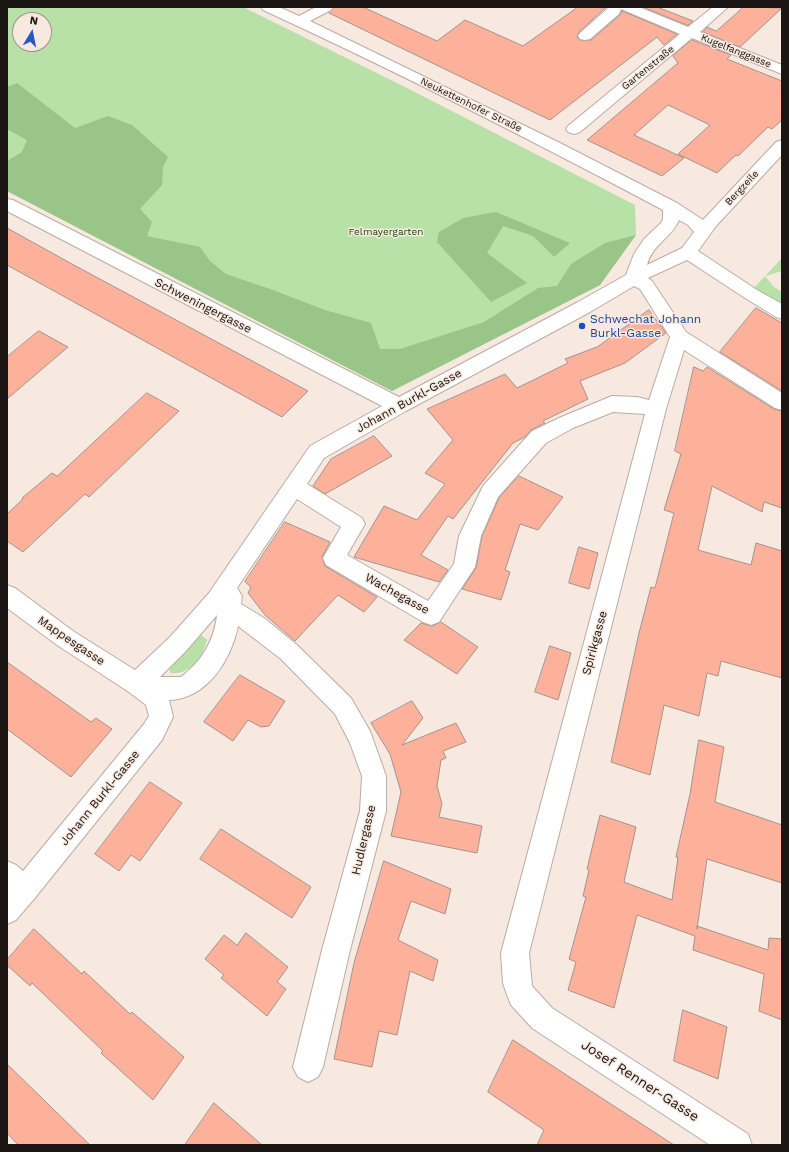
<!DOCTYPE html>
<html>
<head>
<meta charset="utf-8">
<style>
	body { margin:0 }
	#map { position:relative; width:789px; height:1152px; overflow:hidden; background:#f7e9df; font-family:"Work Sans",sans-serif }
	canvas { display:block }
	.frame { position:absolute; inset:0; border:8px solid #1b1613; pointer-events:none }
	.north { position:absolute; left:12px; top:12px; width:40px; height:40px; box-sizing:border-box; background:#f7e9df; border:1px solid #9f958d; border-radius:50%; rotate:10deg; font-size:11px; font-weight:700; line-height:16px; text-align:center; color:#1b1613 }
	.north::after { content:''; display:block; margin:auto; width:14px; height:18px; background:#2c56c5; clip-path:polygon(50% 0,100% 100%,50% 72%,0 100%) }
</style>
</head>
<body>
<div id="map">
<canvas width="789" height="1152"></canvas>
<div class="frame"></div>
<div class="north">N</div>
</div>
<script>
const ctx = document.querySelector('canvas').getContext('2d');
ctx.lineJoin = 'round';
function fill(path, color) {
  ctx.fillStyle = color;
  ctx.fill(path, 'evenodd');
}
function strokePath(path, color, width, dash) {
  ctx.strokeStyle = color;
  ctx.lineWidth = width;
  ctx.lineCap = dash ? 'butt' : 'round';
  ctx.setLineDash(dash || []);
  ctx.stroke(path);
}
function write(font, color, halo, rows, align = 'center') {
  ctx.font = font + ' "Work Sans",sans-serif';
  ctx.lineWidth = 3;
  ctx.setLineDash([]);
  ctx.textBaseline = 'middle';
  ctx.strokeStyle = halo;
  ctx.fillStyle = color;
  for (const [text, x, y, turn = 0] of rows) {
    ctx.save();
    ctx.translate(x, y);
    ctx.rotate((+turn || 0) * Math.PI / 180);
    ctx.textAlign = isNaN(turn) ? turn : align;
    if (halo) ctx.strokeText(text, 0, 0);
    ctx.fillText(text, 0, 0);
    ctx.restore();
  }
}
fill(new Path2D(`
	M7 7H243L405 87 635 205 636 235 600 285 392 391 7 191ZM20 20H44V44H20Z
	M782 258V271L765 276 774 287 782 292V305L753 289Z
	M200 634 207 640C203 657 190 675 171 673L169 670 171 664Z`), '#b7e1a7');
fill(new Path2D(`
	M17 83 75 128 108 116 132 125 168 157 163 167 162 185 140 209 152 222 147 236 200 247 210 261 226 274 270 289 325 310 371 323 380 349H400L484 322 538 288 557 286 571 264 605 243 636 235 600 285 392 391 7 191V161L22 152 27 140 7 129V87Z
	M496 212 570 243 554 257 533 236 503 226 487 253 527 283 491 302 437 242 439 232 463 218Z`), '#99c589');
const building = new Path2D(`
	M334 7H363L437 41 465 20 523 46 578 7H606L579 32 577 37 580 40H591L620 15 622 11 677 34 664 45 657 37 550 120 329 13Z
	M643 7H657L693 21 688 25Z
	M744 7 782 8 740 47 703 32 707 27 716 31Z
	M692 40 731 55 727 59 782 81V120L772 129 768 127 738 156 736 155 717 173 678 154 710 125 668 105 634 135 684 158 662 176 587 140 678 63 673 56Z
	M7 228 72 264 308 391 282 417 7 265Z
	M756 308 782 323V391L720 352Z
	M649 310 666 333 625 363 580 381 588 399 543 421 545 423 531 430 525 437 513 443 453 519 448 516 421 555 448 570 439 582 354 557 384 506 417 520 445 484 425 473 453 440 427 409 505 374 517 388 568 363 565 359 597 347Z
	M39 331 68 347 7 399V357Z
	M694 367 703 371 707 367 774 409 782 411V508L764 502 762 512 712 486 698 550 751 565 756 543 782 551V678L721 661 718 676 707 673 699 716 664 705 650 775 611 762 639 633 651 587 655 588 674 513 664 510 681 454 675 451Z
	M147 393 179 411 89 497 85 494 23 552 7 541V514L23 499 22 498 52 473 57 476Z
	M374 436 392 456 325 494 313 486 331 459Z
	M519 476 563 497 538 530 520 524 505 570 510 572 501 600 462 589 476 568 482 536 499 498Z
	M285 522 330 542 322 557 325 566 377 597 364 612 338 595 295 641 265 615 248 593 251 587 245 582Z
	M579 547 598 553 589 589 569 583Z
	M441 622 478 647 457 674 404 640 421 623 432 626Z
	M550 646 571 653 558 700 535 692Z
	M7 662 91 722 96 718 112 729 71 777 7 729Z
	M240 675 285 701 269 726 261 727 248 720 233 741 204 722Z
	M412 701 423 718 402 745 456 723 466 742 443 751 446 758 441 760 437 786 442 804 439 817 482 826 477 853 391 836 401 792 390 754 371 723Z
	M699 740 724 747 715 802 782 825V883L707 859 697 929V926L768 950 769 938 782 939V1020L759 1011 764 974 693 950 695 936 637 915 614 1008 568 990 576 962 569 959 586 897 583 896 589 870 587 869 600 815 636 827 624 882 672 900 678 857H676L690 794Z
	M150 782 182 803 140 861 131 855 119 871 95 854Z
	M221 829 311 887 292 918 200 859Z
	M384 861 451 889 445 914 411 901 398 940 438 960 433 981 410 971 397 1035 379 1031 372 1067 334 1059 354 963Z
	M34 929 82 974 84 971 130 1014 132 1012 184 1057 153 1100 101 1053 103 1051 32 983 30 986 7 965V960Z
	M246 933 288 967 277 982 286 989 267 1016 221 978 224 975 205 959 224 935 237 945Z
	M683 1010 727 1027 718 1079 674 1061Z
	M513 1040 594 1093 674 1145H537L544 1130 488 1092Z
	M7 1064 90 1145H18L7 1133Z
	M214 1103 262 1145H185Z`);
fill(building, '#fdb19b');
strokePath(building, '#a3938f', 1);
const minor = new Path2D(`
	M261 7H279L299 16 316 7H333L331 10 310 21 560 143 677 203 703 220 776 142 782 140V155L716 226 698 251 757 290 782 304V319L776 317 745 298 687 260 648 278 652 281 686 332 782 393V410L775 408 684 350 666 409 529 953 532 986 552 1008 748 1134 752 1145H710L532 1028 511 1005 507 995 503 983 501 953 645 414 613 412 573 428 546 443 498 497 481 536 475 567 439 622 431 625 423 622 326 565 323 558 341 527 297 499 237 588 242 596 241 604 264 618 297 645 351 698 370 731 386 776V811L350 950 323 1067 318 1077 308 1082 298 1077 293 1067 322 950 360 811 362 776 350 743 335 714 281 659 238 626C231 660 207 699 169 700L173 717 162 740 34 899 16 920 7 924V861L16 865 23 871 144 724 149 716 146 705 129 692 57 645 7 608V585L15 588 73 631 135 670 170 637 209 593 310 446 382 406 7 211V199L13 200 399 397 578 302 626 275 634 254 644 239 661 223 663 219V210C531 140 398 72 263 10ZM679 220 688 225 694 232 682 248 647 265C652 245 672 237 679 220ZM634 286 640 289 670 337 649 400 637 397 612 396 559 418 532 431 483 486 459 536 454 564 428 601 347 555 365 524 362 518 307 484 324 458 406 411 590 312ZM217 615C214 641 202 661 181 677H160L186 651Z
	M608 7H639L688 27 713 7H728L700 32 782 65V74L692 38 580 132 574 134 568 132 566 129 568 126 680 34 621 9 619 14 590 39 585 40 580 39 578 36 580 33 607 9Z`);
strokePath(minor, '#b9aca3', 2);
fill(minor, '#fff');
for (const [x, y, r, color] of [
	[582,326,4,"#1a4fb4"]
]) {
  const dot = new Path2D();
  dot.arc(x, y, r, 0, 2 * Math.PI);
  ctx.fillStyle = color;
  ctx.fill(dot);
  strokePath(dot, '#f7e9df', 1.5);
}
write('10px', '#1b1613', '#f7e9df', [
	["Kugelfanggasse",736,51,22],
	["Gartenstraße",648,68,-39],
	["Neukettenhofer Straße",471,105,26],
	["Bergzeile",742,188,-47]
]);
write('10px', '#1c4507', '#f7e9df', [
	["Felmayergarten",386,232]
]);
write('12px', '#1b1613', '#f7e9df', [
	["Schweningergasse",203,306,27],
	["Johann Burkl-Gasse",409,401,-29],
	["Wachegasse",397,594,29],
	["Mappesgasse",71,641,34],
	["Spirikgasse",595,643,-75],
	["Johann Burkl-Gasse",100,798,-51],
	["Hudlergasse",364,840,-77]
]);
write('12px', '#164399', '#f7e9df', [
	["Schwechat Johann",590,319],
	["Burkl-Gasse",590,333]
], 'left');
write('14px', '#1b1613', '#f7e9df', [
	["Josef Renner-Gasse",640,1081,33]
]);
</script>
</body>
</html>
